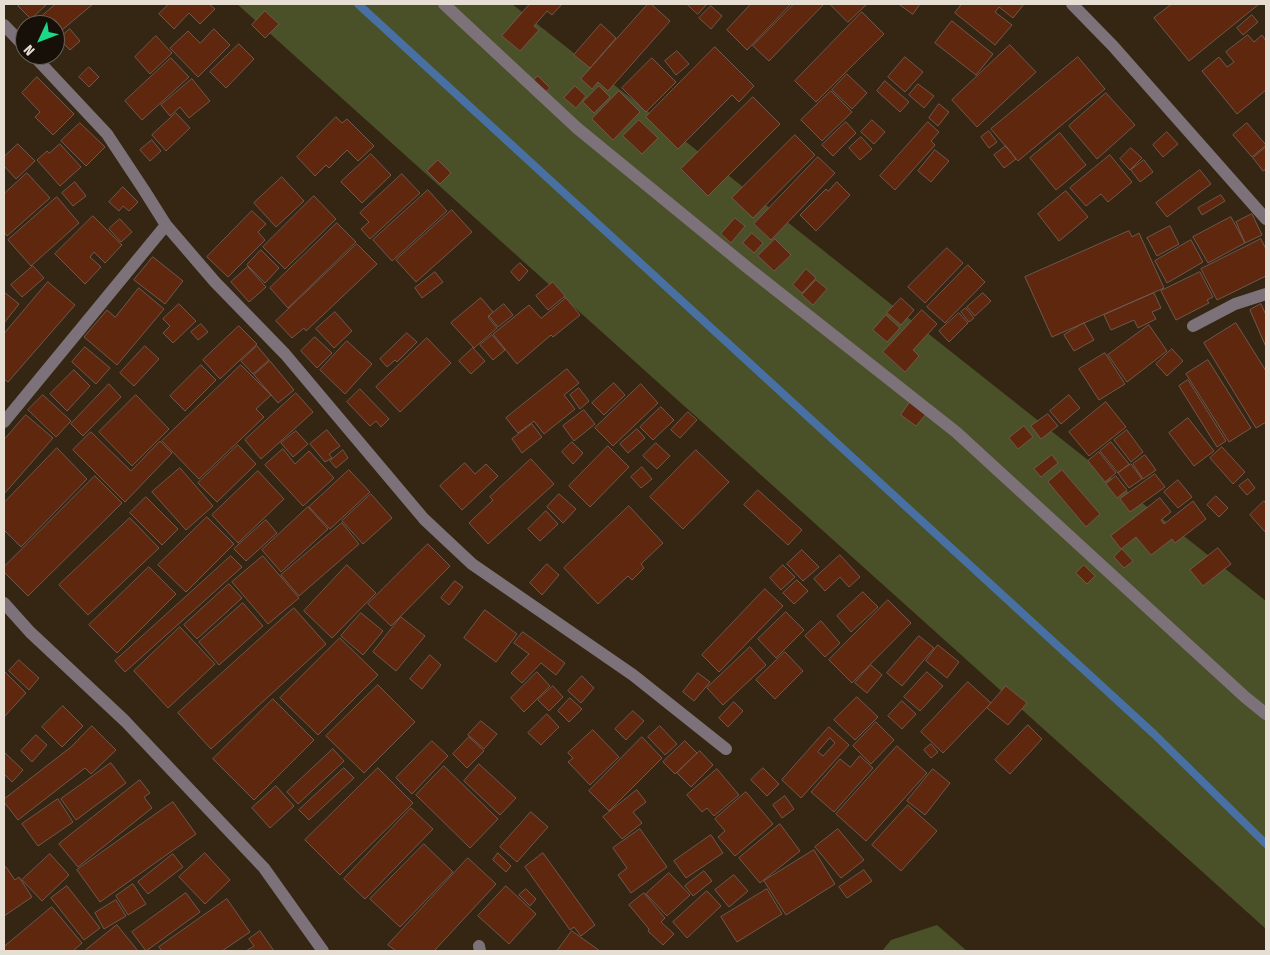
<!DOCTYPE html>
<html>
<head>
<meta charset="utf-8">
<style>
	body { margin:0 }
	#map { position:relative; width:1270px; height:955px; overflow:hidden; background:#342612; font-family:"Fira Sans Condensed",sans-serif }
	canvas { display:block }
	.frame { position:absolute; inset:0; border:5px solid #e6ded2; pointer-events:none }
	.north { position:absolute; left:15px; top:15px; width:50px; height:50px; box-sizing:border-box; background:#161008; border:1px solid #696259; border-radius:50%; rotate:227deg; font-size:14px; font-weight:700; line-height:20px; text-align:center; color:#e6ded2 }
	.north::after { content:''; display:block; margin:auto; width:18px; height:22px; background:#1bd988; clip-path:polygon(50% 0,100% 100%,50% 72%,0 100%) }
</style>
</head>
<body>
<div id="map">
<canvas width="1270" height="955"></canvas>
<div class="frame"></div>
<div class="north">N</div>
</div>
<script>
const ctx = document.querySelector('canvas').getContext('2d');
ctx.lineJoin = 'round';
function fill(path, color) {
  ctx.fillStyle = color;
  ctx.fill(path, 'evenodd');
}
function strokePath(path, color, width, dash) {
  ctx.strokeStyle = color;
  ctx.lineWidth = width;
  ctx.lineCap = dash ? 'butt' : 'round';
  ctx.setLineDash(dash || []);
  ctx.stroke(path);
}
fill(new Path2D(`
	M237 4H512L1266 601V929Z
	M937 925 967 951H882L891 940Z`), '#4a5027');
strokePath(new Path2D(`
	M358 4 1154 734 1266 844`), '#4870a2', 8);
const building = new Path2D(`
	M21 4H47L31 19 18 6Z
	M56 4H93L56 35 55 25H48L41 17Z
	M169 4H209L215 9 200 24 189 13 174 29 159 14Z
	M530 4H562L552 15 547 11 534 26 539 30 520 51 502 36Z
	M648 4H651L670 21 608 91 598 82 592 89 581 79Z
	M687 4H707L698 14Z
	M751 4H791L747 50 727 30Z
	M794 4H824L769 61 753 46Z
	M830 4H867L848 22Z
	M899 4H920L913 14Z
	M962 4H1024L1013 18 999 7 995 12 1012 25 995 45 955 13Z
	M1172 4H1259L1189 61 1154 18Z
	M711 6 722 16 711 29 699 18Z
	M265 11 279 24 265 38 252 25Z
	M862 12 884 34 816 102 795 81Z
	M1252 15 1258 22 1243 35 1237 28Z
	M952 21 993 54 976 75 935 43Z
	M601 24 616 38 590 68 574 55Z
	M70 29 80 41 70 50 59 39Z
	M214 29 230 45 198 77 170 48 188 31 200 43Z
	M1248 35 1254 42 1262 35 1266 41V90L1237 114 1202 71 1219 57 1227 67 1234 62 1226 52Z
	M156 36 172 53 150 74 135 57Z
	M239 44 254 59 226 88 210 72Z
	M1010 45 1036 72 977 127 952 100Z
	M715 47 754 86 739 102 732 95 678 149 646 117Z
	M677 51 689 64 676 75 665 61Z
	M905 57 923 72 905 92 888 77Z
	M1078 57 1105 89 1018 161 991 129Z
	M171 58 189 77 142 120 125 101Z
	M652 58 676 82 646 112 622 88Z
	M89 67 99 77 89 87 79 77Z
	M847 74 867 93 852 109 832 90Z
	M538 76 550 88 543 94 532 82Z
	M37 77 74 114 53 135 35 117 40 112 22 93Z
	M192 79 210 101 189 118 180 107 170 116 161 105Z
	M885 81 909 102 900 112 877 91Z
	M918 84 934 96 924 108 909 95Z
	M575 86 586 96 576 108 564 98Z
	M599 86 610 97 594 113 583 102Z
	M619 91 640 112 613 140 592 119Z
	M831 91 852 112 822 141 801 120Z
	M1106 93 1135 125 1097 159 1069 126Z
	M753 97 780 124 708 196 681 169Z
	M939 104 949 112 938 126 929 118Z
	M176 113 190 128 166 151 152 135Z
	M336 117 342 123 347 119 374 146 358 161 347 150 329 168 326 165 315 176 297 157Z
	M639 120 658 138 642 154 623 136Z
	M872 120 885 132 874 144 861 132Z
	M846 122 856 133 833 156 822 145Z
	M928 122 939 132 931 141 935 145 895 190 880 176Z
	M80 123 105 147 86 166 61 141Z
	M1247 123 1266 145 1252 157 1233 135Z
	M989 131 997 142 989 148 981 137Z
	M1167 132 1178 144 1163 157 1153 145Z
	M1060 133 1086 165 1056 190 1030 158Z
	M795 135 815 155 753 218 732 198Z
	M861 137 872 149 860 160 849 148Z
	M152 140 161 151 150 161 140 150Z
	M18 144 35 161 16 179 4 166V157Z
	M60 144 81 167 60 186 37 160 47 151 49 153Z
	M1006 146 1016 159 1004 168 994 155Z
	M1266 147V169L1263 171 1253 158Z
	M1131 148 1142 158 1130 170 1120 159Z
	M935 150 949 161 931 182 918 171Z
	M371 154 391 175 362 203 341 182Z
	M1110 155 1132 182 1108 202 1101 194 1086 206 1070 188Z
	M818 157 835 173 771 240 754 224Z
	M438 160 451 173 440 184 427 171Z
	M1144 160 1153 172 1140 182 1131 170Z
	M1200 170 1211 184 1167 217 1156 203Z
	M27 173 50 198 7 236 4 232V194Z
	M402 174 420 193 370 239 361 229 369 222 360 213Z
	M282 177 304 201 276 227 254 203Z
	M75 182 86 196 73 206 62 193Z
	M837 182 850 195 816 231 800 215 826 189 828 191Z
	M123 187 138 202 129 211 123 206 119 211 109 202Z
	M428 190 447 211 392 261 373 240Z
	M1066 191 1088 217 1059 241 1038 214Z
	M1221 195 1225 201 1202 215 1198 208Z
	M314 196 336 219 285 269 263 247Z
	M57 197 79 223 31 266 8 240Z
	M452 210 472 232 416 282 396 260Z
	M252 211 266 224 258 232 265 240 228 277 207 257Z
	M1252 214 1262 235 1245 243 1236 222Z
	M93 216 122 245 105 263 94 252 90 257 101 267 85 284 55 254Z
	M1231 217 1245 243 1208 263 1193 237Z
	M735 218 745 226 731 243 721 234Z
	M120 219 132 232 121 242 109 229Z
	M337 223 356 242 288 308 270 288Z
	M1170 226 1179 244 1157 256 1147 238Z
	M1129 231 1132 237 1139 233 1164 288 1052 337 1025 277Z
	M752 233 763 243 754 253 743 243Z
	M775 239 791 255 774 271 758 256Z
	M1261 239 1266 249V276L1217 300 1201 269Z
	M1191 240 1203 262 1167 283 1155 261Z
	M357 244 377 264 306 331 304 328 292 338 276 321Z
	M947 248 963 263 925 303 908 287Z
	M261 250 279 268 265 283 247 265Z
	M153 257 183 281 165 304 134 280Z
	M520 263 528 271 519 281 511 272Z
	M968 265 985 282 945 323 927 307Z
	M33 266 44 278 22 297 11 285Z
	M248 267 266 287 249 302 231 282Z
	M806 269 816 278 802 293 793 285Z
	M435 272 443 282 422 298 415 288Z
	M1200 272 1213 297 1207 300 1209 303 1176 320 1161 291Z
	M816 280 827 289 813 305 802 295Z
	M48 282 75 305 8 382 4 379V334Z
	M553 282 565 296 548 310 536 296Z
	M139 288 164 309 117 365 84 337 107 310 115 317Z
	M4 292 19 304 4 323Z
	M983 293 991 301 975 316 967 307Z
	M1154 293 1161 308 1152 312 1156 319 1138 328 1134 320 1111 330 1104 315Z
	M481 298 493 312 488 317 497 328 474 348 451 323Z
	M566 298 580 315 553 337 551 335 517 364 493 334 529 305 541 318Z
	M901 298 914 310 901 325 887 313Z
	M179 304 196 321 173 343 163 333 170 326 163 319Z
	M504 304 513 315 498 327 489 316Z
	M1261 304 1266 315V347L1250 310Z
	M966 308 974 318 969 322 961 312Z
	M922 310 937 324 913 350 919 356 905 372 883 352Z
	M335 312 352 331 334 348 316 329Z
	M959 313 968 323 949 342 939 331Z
	M886 315 900 328 887 342 873 330Z
	M1084 323 1094 340 1074 351 1064 335Z
	M1236 323 1266 371V422L1256 428 1204 343Z
	M201 324 208 332 198 340 191 332Z
	M1149 325 1167 351 1127 382 1108 355Z
	M239 326 257 344 220 379 203 360Z
	M407 333 417 342 397 362 395 360 387 367 380 359Z
	M492 335 505 350 493 360 480 345Z
	M315 337 332 353 317 368 301 351Z
	M427 338 451 363 400 412 376 387Z
	M347 341 372 364 345 394 320 370Z
	M145 346 159 359 134 386 120 373Z
	M257 346 269 360 253 374 241 361Z
	M85 347 110 368 96 384 72 362Z
	M473 348 485 361 471 374 459 361Z
	M1172 349 1183 361 1167 376 1156 364Z
	M1105 353 1125 384 1099 400 1079 369Z
	M1208 360 1251 428 1229 442 1186 374Z
	M270 361 294 390 278 403 254 375Z
	M201 365 216 380 185 411 170 396Z
	M241 365 271 395 256 409 264 417 199 479 162 441Z
	M567 369 579 383 564 395 575 409 544 434 534 421 518 433 506 418Z
	M74 370 90 386 67 411 50 394Z
	M1188 380 1226 441 1217 447 1179 386Z
	M614 383 625 395 604 415 592 403Z
	M109 384 121 397 83 436 71 424Z
	M641 384 658 403 613 446 595 428Z
	M579 388 589 401 580 409 570 395Z
	M360 389 389 419 381 427 376 421 370 426 347 402Z
	M296 393 313 412 261 459 245 440Z
	M43 395 71 421 56 437 28 410Z
	M136 395 169 429 132 466 99 432Z
	M1069 395 1080 408 1061 424 1050 411Z
	M910 402 926 414 916 426 901 415Z
	M1106 402 1126 427 1089 456 1069 432Z
	M661 407 674 420 653 440 640 427Z
	M584 410 595 424 574 441 563 426Z
	M688 412 697 420 680 438 671 430Z
	M1048 414 1058 426 1041 439 1031 426Z
	M26 415 53 438 4 494V440Z
	M1188 418 1214 451 1194 466 1169 433Z
	M532 424 542 437 522 453 512 439Z
	M1024 426 1033 437 1018 449 1009 438Z
	M637 429 645 438 628 453 620 444Z
	M327 430 340 446 329 454 332 458 325 462 310 444Z
	M1127 430 1143 452 1131 462 1114 440Z
	M296 431 308 444 293 457 281 443Z
	M91 432 131 471 160 441 172 453 125 502 73 450Z
	M572 442 583 453 573 464 562 452Z
	M1111 442 1129 464 1118 473 1100 451Z
	M656 443 670 456 657 469 643 456Z
	M238 445 256 464 217 502 198 483Z
	M608 446 629 467 590 507 569 486Z
	M1222 447 1245 472 1233 484 1210 458Z
	M57 448 87 479 21 547 4 530V503Z
	M283 449 295 464 309 451 334 478 303 506 265 465Z
	M343 450 348 458 336 468 330 461Z
	M696 450 729 482 683 529 650 497Z
	M1099 452 1116 473 1105 482 1088 461Z
	M1052 455 1058 463 1041 477 1034 469Z
	M1145 455 1156 470 1143 479 1133 464Z
	M531 459 554 484 488 544 469 523 493 500 490 497Z
	M465 463 475 474 486 464 498 476 462 510 440 486Z
	M1131 464 1142 479 1129 488 1118 473Z
	M642 467 652 479 641 488 631 477Z
	M180 468 213 506 186 530 152 492Z
	M349 470 370 492 330 529 309 507Z
	M1062 470 1100 514 1086 527 1048 482Z
	M258 471 284 499 238 543 212 515Z
	M1155 474 1165 487 1130 512 1120 499Z
	M95 476 122 503 28 596 4 572V567Z
	M1116 476 1127 490 1117 498 1106 484Z
	M1248 479 1255 488 1247 495 1239 486Z
	M1178 480 1192 497 1178 508 1164 492Z
	M758 490 802 530 788 545 744 505Z
	M371 494 392 518 363 544 342 521Z
	M559 494 576 509 563 523 547 507Z
	M1216 496 1228 508 1219 517 1207 505Z
	M146 497 178 529 162 545 130 513Z
	M1160 498 1171 512 1161 520 1164 524 1193 501 1206 519 1175 543 1172 539 1151 555 1136 537 1121 549 1111 536Z
	M1264 501 1266 503V533L1250 515Z
	M629 506 663 543 641 564 644 568 632 580 628 576 598 604 564 568Z
	M308 507 328 529 281 572 262 550Z
	M546 511 558 524 540 541 528 529Z
	M207 517 234 544 186 592 158 565Z
	M130 518 159 548 88 615 59 585Z
	M266 520 277 533 246 561 234 549Z
	M342 523 359 544 299 596 281 575Z
	M428 544 450 566 391 626 368 604Z
	M1218 548 1231 564 1203 586 1190 570Z
	M1122 549 1133 561 1124 568 1114 557Z
	M802 550 819 567 803 581 787 564Z
	M840 555 860 577 849 587 840 577 825 591 814 579Z
	M231 556 242 567 125 672 115 661Z
	M263 556 299 598 268 624 232 582Z
	M547 564 559 575 542 595 530 583Z
	M347 565 376 593 332 638 304 611Z
	M783 565 795 577 781 590 770 578Z
	M1084 565 1095 576 1087 584 1076 573Z
	M149 567 176 594 117 653 89 625Z
	M797 580 808 591 794 604 783 593Z
	M455 581 463 587 449 605 441 598Z
	M229 584 242 598 197 639 184 625Z
	M765 589 783 606 719 672 702 655Z
	M863 592 878 607 851 632 837 616Z
	M888 600 911 623 852 683 829 660Z
	M243 603 263 626 219 665 199 642Z
	M294 608 326 644 211 749 178 713Z
	M485 610 517 634 496 662 464 638Z
	M786 612 804 630 776 658 758 639Z
	M361 613 383 631 363 655 341 636Z
	M401 617 425 636 396 671 373 652Z
	M821 621 840 643 825 657 805 636Z
	M180 627 215 664 168 708 134 671Z
	M523 632 565 663 556 675 541 663 522 683 511 673 529 654 514 643Z
	M919 636 934 648 902 686 887 673Z
	M340 638 378 675 318 735 280 698Z
	M938 645 959 662 947 678 926 661Z
	M750 647 766 665 723 705 707 688Z
	M785 652 803 671 775 699 756 680Z
	M430 655 441 665 422 689 410 679Z
	M19 660 39 678 29 690 9 671Z
	M871 665 882 675 867 693 855 683Z
	M5 672 26 693 4 717V673Z
	M537 672 550 686 524 712 511 698Z
	M927 672 943 686 920 711 904 697Z
	M698 673 710 682 694 701 683 692Z
	M582 676 594 688 581 703 568 691Z
	M968 682 991 703 943 753 921 732Z
	M378 685 415 722 364 773 326 736Z
	M553 686 563 697 549 711 538 700Z
	M1006 686 1027 703 1008 725 987 708Z
	M857 697 878 717 855 740 834 720Z
	M570 698 582 709 569 722 558 711Z
	M273 699 314 740 254 800 213 759Z
	M902 701 916 714 902 729 888 716Z
	M734 702 743 711 728 727 719 718Z
	M63 706 83 726 62 747 42 727Z
	M633 711 644 721 626 740 615 729Z
	M547 714 559 727 541 745 528 733Z
	M481 721 497 734 484 749 468 735Z
	M876 722 894 740 871 764 853 746Z
	M1028 725 1042 739 1010 774 995 760Z
	M92 726 116 750 91 774 85 768 18 820 4 802V799L71 747Z
	M660 726 677 744 665 755 648 737Z
	M829 727 849 745 801 798 782 780ZM830 738 835 743 823 756 818 752Z
	M593 730 619 757 590 785 568 762 573 758 568 753Z
	M36 735 47 745 32 762 21 751Z
	M469 737 484 751 467 768 453 754Z
	M642 737 662 758 609 811 589 791Z
	M432 741 448 756 412 794 396 778Z
	M685 741 697 753 675 774 663 762Z
	M931 744 938 752 931 758 924 750Z
	M897 746 927 773 866 841 836 814Z
	M333 749 344 761 298 804 287 792Z
	M700 751 713 765 691 787 677 773Z
	M5 753 23 770 12 782 4 774V755Z
	M860 756 873 768 834 812 811 792 840 759 850 767Z
	M111 763 126 783 76 820 61 799Z
	M479 764 516 798 500 815 464 781Z
	M444 766 498 819 470 848 416 795Z
	M344 768 354 778 309 820 299 810Z
	M378 768 413 803 340 875 305 840Z
	M763 768 779 784 767 796 751 780Z
	M717 769 739 795 714 816 707 808 702 812 687 795Z
	M933 769 950 783 925 815 907 801Z
	M140 780 150 793 144 797 152 808 78 867 59 844Z
	M276 786 294 806 270 828 252 808Z
	M637 790 646 802 633 812 642 823 622 839 603 817Z
	M746 792 773 824 735 856 718 837 725 831 715 819Z
	M785 796 794 809 782 818 773 805Z
	M58 799 73 822 38 846 22 824Z
	M173 802 196 834 100 902 77 870Z
	M908 805 937 831 901 871 872 845Z
	M411 808 433 829 365 899 344 879Z
	M531 812 548 827 517 862 500 847Z
	M780 824 800 851 760 883 739 858Z
	M640 829 667 867 631 893 618 875 627 868 613 848Z
	M838 829 864 860 841 878 815 847Z
	M711 835 723 853 686 878 674 861Z
	M424 844 453 872 400 927 370 899Z
	M814 850 835 884 786 915 764 881Z
	M205 853 230 880 205 904 179 877Z
	M498 853 511 866 506 872 493 860Z
	M543 853 595 925 581 936 574 927 570 930 525 867Z
	M50 854 69 875 42 901 22 880Z
	M173 854 183 867 148 894 138 882Z
	M468 858 496 884 434 951H396L388 945Z
	M6 867 15 880 19 877 32 897 4 916V868Z
	M864 870 872 881 847 898 839 887Z
	M704 871 712 881 693 896 685 886Z
	M669 873 690 895 667 916 646 894Z
	M734 875 748 891 729 907 715 890Z
	M133 884 146 904 128 915 116 896Z
	M67 886 100 928 84 940 51 898Z
	M506 886 536 914 509 944 478 916Z
	M526 889 536 899 530 906 519 895Z
	M767 889 782 914 737 942 721 917Z
	M707 891 721 906 687 938 673 922Z
	M186 893 200 912 146 951 132 932Z
	M644 893 665 918 661 922 674 934 663 945 648 931 649 929 629 905Z
	M227 899 250 932 222 951H162L159 947Z
	M116 900 126 916 104 929 95 913Z
	M52 907 82 943 73 951H4V947Z
	M117 925 138 951H87L86 950Z
	M260 931 274 951H246L254 946 249 939Z
	M572 931 600 951H557Z`);
fill(building, '#60270f');
strokePath(building, '#71574d', 1);
strokePath(new Path2D(`
	M444 4 577 128 748 268 956 432 1245 697 1266 714
	M1072 4 1113 46 1266 219
	M4 25 25 47
	M33 55 107 134 144 190 166 225 215 282 285 354 424 519 472 564 633 675 726 749
	M1193 326 1235 304 1266 294
	M4 422 166 225
	M4 603 30 632 125 721 264 868 323 951
	M479 946 480 951`), '#7d7279', 12);
</script>
</body>
</html>
